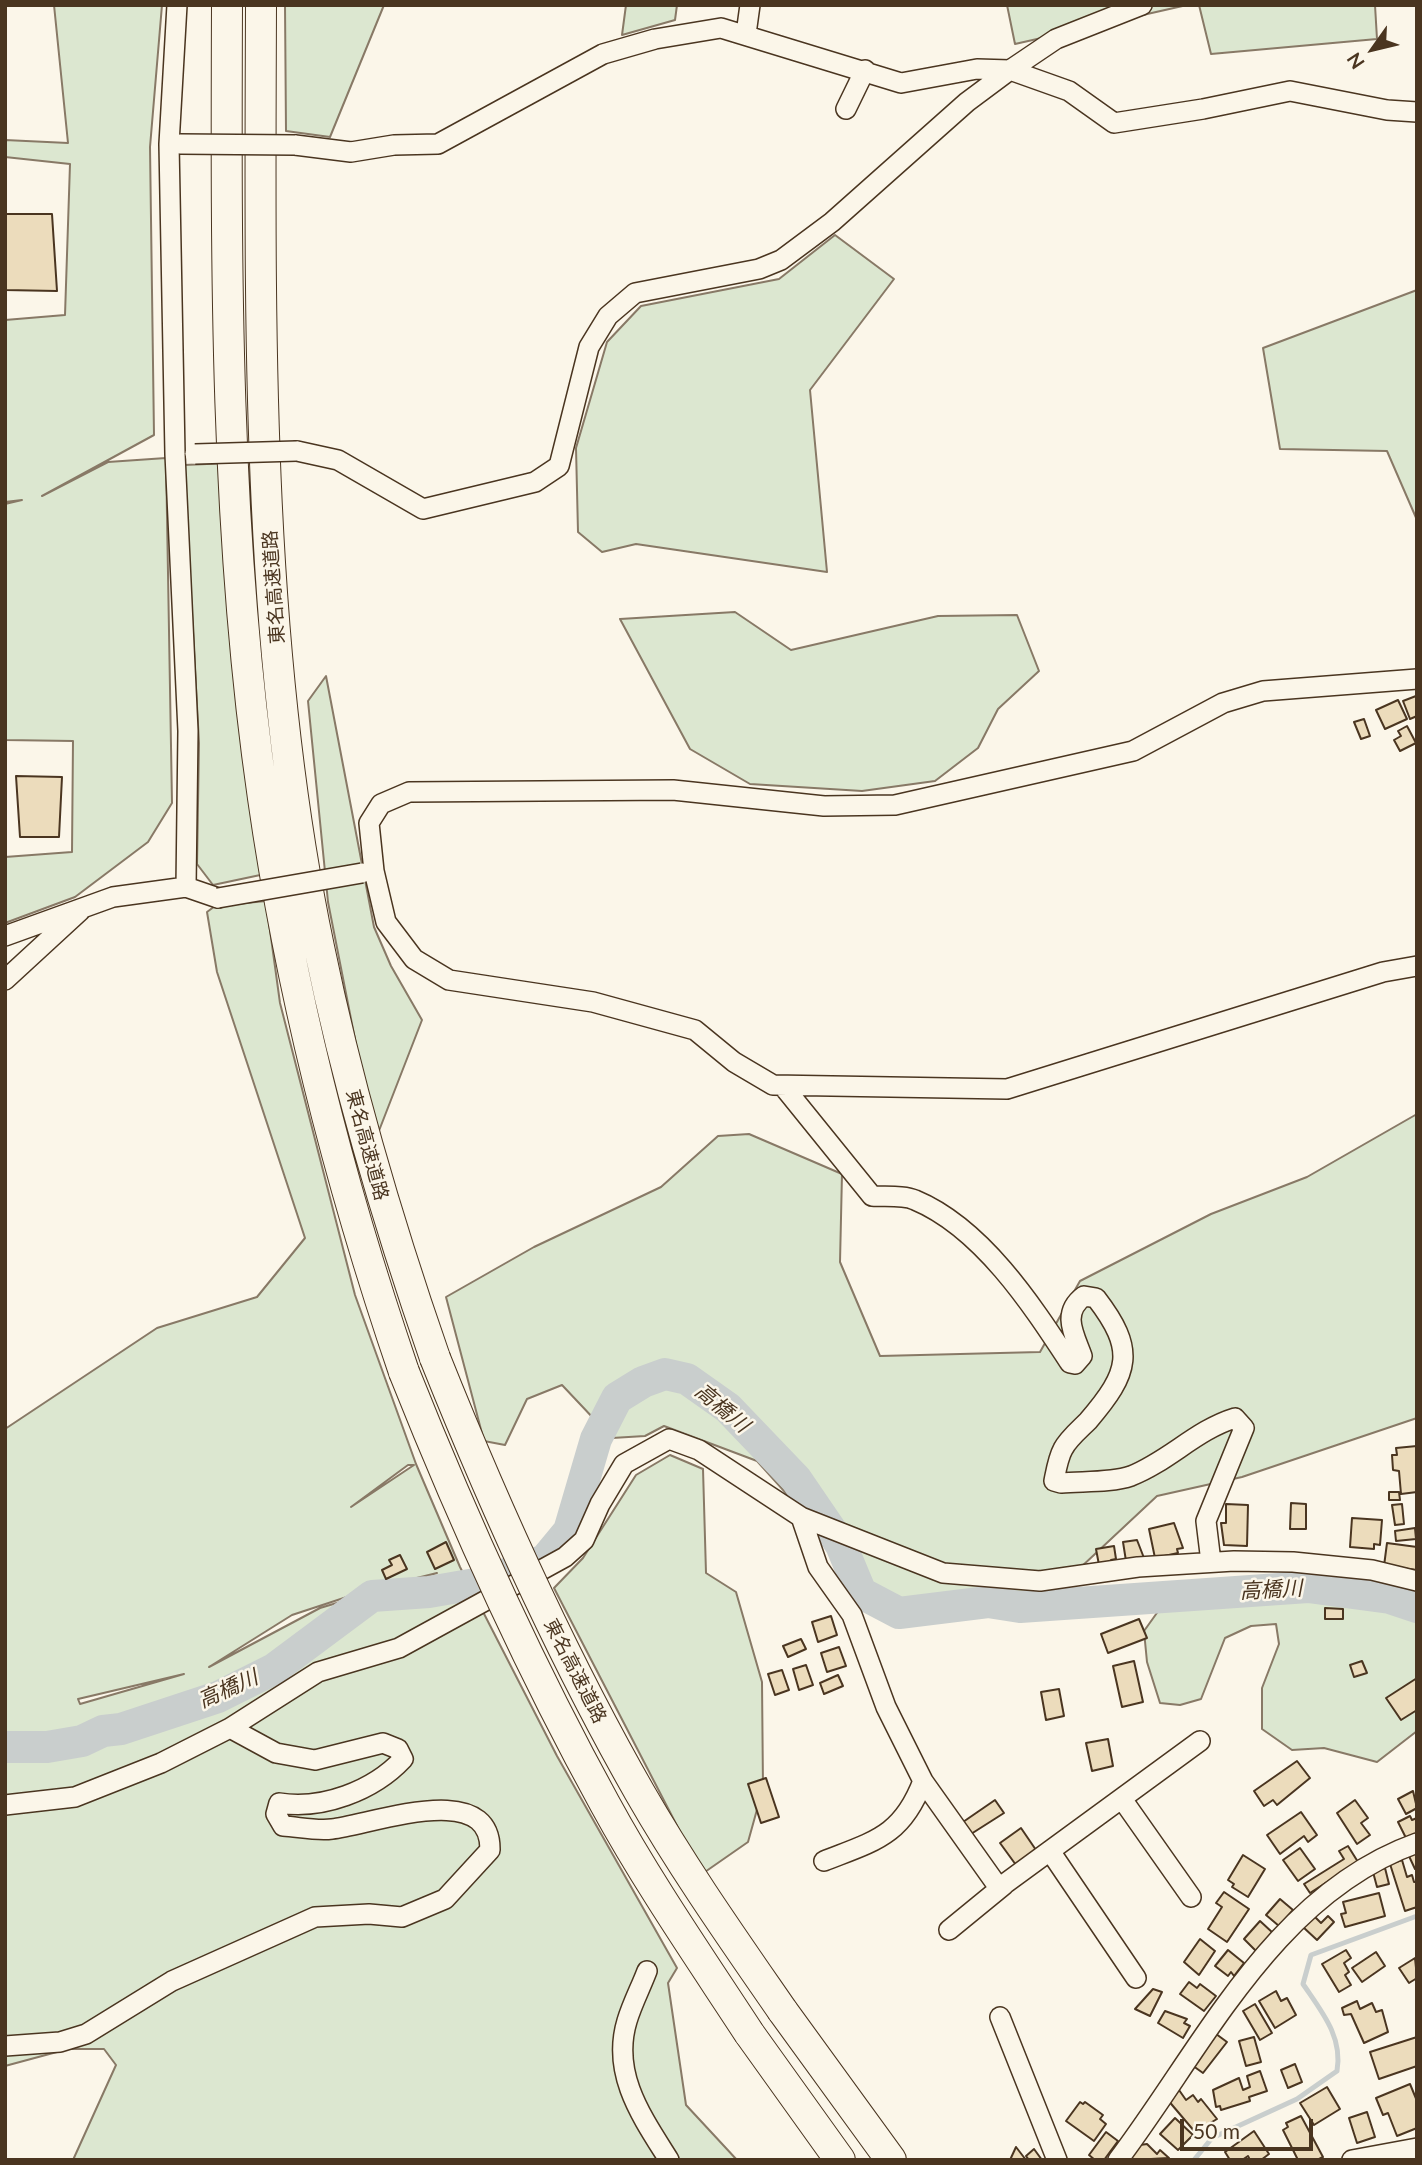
<!DOCTYPE html>
<html>
<head>
<meta charset="utf-8">
<style>
	body { margin:0 }
	#map { position:relative; width:1422px; height:2165px; overflow:hidden; background:#fbf6e9; font-family:Lato,sans-serif }
	canvas { display:block }
	.frame { position:absolute; inset:0; border:7px solid #4a3520; pointer-events:none }
	.north { position:absolute; left:1338px; top:14px; width:70px; height:70px; -webkit-text-stroke:5px #fbf6e9; paint-order:stroke; rotate:236deg; font-size:19px; font-weight:700; line-height:28px; text-align:center; color:#4a3520 }
	.north::after { content:''; display:block; margin:auto; width:24px; height:32px; background:#4a3520; clip-path:polygon(50% 0,100% 100%,50% 72%,0 100%) }
	.scale { position:absolute; left:1180px; top:2119px; width:133px; height:32px; box-sizing:border-box; border:4px solid #4a3520; border-top:0; padding-left:9px; font-size:21px; line-height:24px; white-space:nowrap; color:#4a3520; -webkit-text-stroke:5px #fbf6e9; paint-order:stroke }
</style>
</head>
<body>
<div id="map">
<canvas width="1422" height="2165"></canvas>
<div class="frame"></div>
<div class="north">N</div>
<div class="scale">50 m</div>
</div>
<script>
const ctx = document.querySelector('canvas').getContext('2d');
ctx.lineJoin = 'round';
function fill(path, color) {
  ctx.fillStyle = color;
  ctx.fill(path, 'evenodd');
}
function strokePath(path, color, width, dash) {
  ctx.strokeStyle = color;
  ctx.lineWidth = width;
  ctx.lineCap = dash ? 'butt' : 'round';
  ctx.setLineDash(dash || []);
  ctx.stroke(path);
}
function write(font, color, halo, rows, align = 'center') {
  ctx.font = font + ' Lato,"Noto Sans JP",sans-serif';
  ctx.lineWidth = 5;
  ctx.setLineDash([]);
  ctx.textBaseline = 'middle';
  ctx.strokeStyle = halo;
  ctx.fillStyle = color;
  for (const [text, x, y, turn = 0] of rows) {
    ctx.save();
    ctx.translate(x, y);
    ctx.rotate((+turn || 0) * Math.PI / 180);
    ctx.textAlign = isNaN(turn) ? turn : align;
    if (halo) ctx.strokeText(text, 0, 0);
    ctx.fillText(text, 0, 0);
    ctx.restore();
  }
}
const green = new Path2D(`
	M54 5H162L150 147 154 435 42 496 108 462 166 458 172 803 148 842 75 897 5 923V857L72 852 73 741 5 740V504L22 500 5 502V320L65 315 70 164 5 157V140L68 143Z
	M285 5H384L330 137 286 131Z
	M626 5H677L675 20 622 35Z
	M1007 5H1187L1015 44Z
	M1199 5H1375L1377 39 1211 54Z
	M835 235 894 279 810 390 827 572 636 544 602 552 578 532 576 448 607 342 641 306 779 279Z
	M1417 290V520L1387 451 1280 449 1263 348Z
	M230 463 265 874 213 885 197 864 199 743 184 465Z
	M735 612 791 650 938 616 1017 615 1039 671 998 709 978 748 935 781 862 791 750 784 690 749 620 619Z
	M326 676 374 927 391 966 422 1020 375 1141 328 902 308 701Z
	M266 901 280 1003 355 1295 416 1464 460 1567 557 1756 677 1968 668 1983 686 2105 737 2160H73L116 2065 104 2049H68L5 2066V1429L157 1328 257 1297 305 1238 217 972 207 912 215 906ZM408 1465H414L351 1507ZM437 1573 320 1608 209 1667 292 1615 368 1590ZM184 1674 80 1704 78 1699Z
	M1417 1114V1418L1242 1477 1157 1496 1049 1597 886 1604 757 1461 664 1426 645 1436 612 1438 562 1385 527 1399 505 1445 484 1441 446 1297 534 1247 661 1187 718 1136 749 1134 842 1174 840 1262 880 1356 1040 1352 1080 1281 1211 1214 1307 1177Z
	M670 1455 703 1469 706 1573 736 1592 762 1682 763 1788 748 1842 702 1874 554 1588 583 1558 636 1475Z
	M1265 1583 1369 1586 1417 1596V1731L1377 1762 1324 1748 1292 1750 1262 1729V1688L1279 1644 1276 1624 1251 1626 1225 1638 1201 1699 1180 1705 1160 1703 1147 1662 1144 1631 1164 1603Z`);
fill(green, '#dce7d0');
strokePath(green, '#887966', 2);
strokePath(new Path2D(`
	M1194 2160 1212 2138 1297 2099 1337 2071C1343 2037 1322 2012 1303 1984L1311 1955 1417 1916`), '#c9cecd', 5);
strokePath(new Path2D(`
	M5 1747H47L82 1741 103 1731 121 1729 218 1697 274 1669 372 1596 429 1592 481 1583 545 1560 569 1531 596 1439 617 1398 643 1382 665 1374 687 1379 728 1408 796 1479 841 1545 861 1593 899 1613 988 1602 1020 1607 1308 1587 1390 1598 1417 1607`), '#c9cecd', 32);
const building = new Path2D(`
	M5 214H52L57 291 5 290Z
	M1416 696 1417 716 1410 719 1403 701Z
	M1398 700 1407 719 1385 729 1376 710Z
	M1364 719 1370 736 1361 739 1354 722Z
	M1407 726 1416 743 1400 751 1394 740 1401 736 1398 731Z
	M16 776 62 777 59 837H20Z
	M1417 1446V1492L1401 1494 1399 1471 1393 1470 1392 1455H1397L1396 1448Z
	M1389 1492H1399L1400 1500H1389Z
	M1291 1503 1306 1504V1529H1290Z
	M1226 1504 1248 1505 1247 1546 1224 1545 1221 1523H1226Z
	M1402 1504 1404 1524 1395 1525 1392 1505Z
	M1352 1518 1382 1520 1380 1545 1374 1544V1549L1350 1547Z
	M1174 1523 1183 1548 1177 1549 1178 1553 1155 1558 1149 1529Z
	M1415 1528 1416 1539 1396 1541 1395 1531Z
	M1137 1540 1144 1558 1126 1561 1123 1542Z
	M446 1542 454 1560 435 1569 427 1552Z
	M1387 1543 1417 1547V1570L1384 1566Z
	M1114 1546 1116 1559 1111 1560 1112 1563 1099 1565 1096 1549Z
	M400 1555 407 1569 386 1579 382 1570 392 1565 389 1560Z
	M1325 1608 1343 1609V1619H1325Z
	M831 1616 837 1635 818 1642 812 1622Z
	M1139 1619 1147 1638 1108 1653 1101 1634Z
	M801 1639 806 1649 788 1657 783 1646Z
	M839 1647 846 1666 827 1672 821 1653Z
	M1134 1661 1143 1702 1122 1707 1113 1666Z
	M1362 1661 1367 1673 1354 1677 1350 1665Z
	M806 1665 813 1685 799 1690 793 1669Z
	M782 1670 789 1690 775 1695 768 1674Z
	M838 1675 843 1686 824 1694 820 1683Z
	M1417 1678V1710L1401 1720 1386 1698Z
	M1059 1689 1064 1716 1046 1720 1041 1692Z
	M1108 1739 1113 1766 1092 1771 1086 1743Z
	M1297 1761 1310 1778 1277 1805 1273 1800 1264 1806 1254 1791Z
	M766 1778 779 1817 761 1823 748 1784Z
	M1413 1791 1417 1808 1406 1814 1398 1799Z
	M995 1800 1004 1813 971 1834 963 1822Z
	M1355 1800 1368 1818 1361 1823 1370 1835 1357 1844 1337 1813Z
	M1301 1812 1317 1835 1308 1842 1304 1836 1280 1854 1267 1835Z
	M1410 1816 1412 1820 1417 1818V1833L1406 1838 1398 1822Z
	M1021 1828 1036 1850 1016 1865 1000 1843Z
	M1348 1846 1358 1862 1310 1893 1304 1884 1344 1859 1339 1851Z
	M1300 1848 1315 1869 1298 1881 1283 1860Z
	M1417 1850V1868L1415 1869 1408 1854Z
	M1243 1855 1265 1869 1248 1897 1232 1887 1234 1884 1228 1880Z
	M1402 1860 1407 1877 1412 1875 1414 1882H1417V1907L1405 1911 1390 1864Z
	M1385 1868 1389 1884 1377 1887 1373 1872Z
	M1224 1892 1249 1909 1227 1942 1208 1929 1222 1907 1216 1903Z
	M1379 1893 1385 1916 1345 1927 1341 1914 1346 1913 1343 1902Z
	M1280 1899 1293 1910 1279 1926 1266 1915Z
	M1313 1915 1321 1923 1328 1916 1334 1922 1317 1940 1303 1927Z
	M1260 1921 1273 1933 1256 1951 1244 1939Z
	M1200 1939 1215 1951 1199 1975 1184 1962Z
	M1228 1950 1244 1963 1234 1976 1231 1972 1228 1976 1215 1966Z
	M1346 1950 1351 1958 1344 1963 1349 1972 1345 1975 1351 1985 1339 1992 1322 1964Z
	M1376 1952 1385 1966 1362 1982 1352 1968Z
	M1415 1958 1417 1978 1409 1983 1399 1968Z
	M1189 1982 1197 1988 1200 1984 1216 1996 1204 2011 1180 1994Z
	M1153 1989 1162 1992 1150 2016 1135 2009Z
	M1276 1991 1281 2001 1287 1998 1296 2015 1275 2028 1259 2001Z
	M1357 2001 1360 2009 1372 2003 1376 2012 1382 2010 1388 2032 1364 2043 1351 2014 1344 2015 1342 2008Z
	M1255 2004 1272 2033 1260 2040 1243 2011Z
	M1165 2011 1187 2019 1184 2023 1190 2026 1183 2038 1158 2023Z
	M1212 2031 1227 2042 1203 2073 1189 2063Z
	M1254 2037 1261 2062 1246 2066 1239 2041Z
	M1417 2037V2066L1379 2079 1370 2052Z
	M1295 2064 1302 2082 1288 2088 1281 2070Z
	M1260 2071 1267 2091 1249 2097 1250 2101 1221 2110 1220 2106 1216 2107 1213 2090 1239 2078 1243 2090 1250 2087 1247 2076Z
	M1410 2084 1417 2101V2128L1397 2136 1388 2113 1383 2115 1376 2098Z
	M1327 2087 1340 2109 1314 2125 1300 2103Z
	M1179 2090 1186 2100 1193 2095 1198 2102 1201 2099 1217 2119 1195 2132 1167 2099Z
	M1080 2102 1083 2104 1085 2102 1103 2115 1100 2119 1106 2124 1094 2141 1066 2121Z
	M1367 2112 1375 2137 1357 2143 1349 2118Z
	M1301 2116 1323 2157 1317 2160H1298L1283 2130 1288 2127 1286 2123Z
	M1175 2118 1193 2135 1178 2150 1160 2134Z
	M1254 2131 1269 2154 1261 2160H1250L1248 2156 1242 2160H1230L1225 2152Z
	M1106 2132 1118 2141 1104 2160H1095L1089 2155Z
	M1147 2144 1157 2154 1160 2150 1169 2158 1133 2160 1130 2156 1140 2145Z
	M1016 2147 1026 2160H1010Z
	M1034 2149 1042 2160H1029L1026 2156Z`);
fill(building, '#ecdcbc');
strokePath(building, '#4a3520', 2);
const minor = new Path2D(`
	M746 34 750 5
	M846 109 865 70
	M295 145 351 152 394 145 438 144 603 54 655 39 721 28 901 83 977 69 1010 70 1069 91 1114 123 1203 109 1290 91 1387 110 1417 112
	M297 451 338 460 423 509 535 482 559 466 589 347 608 316 635 293 759 269 781 260 832 222 967 102 1010 70 1056 39 1142 5
	M1417 679 1263 691 1223 703 1133 751 895 805 824 806 673 790 409 792 381 804 369 823 374 871 386 922 414 959 449 980 593 1002 695 1030 734 1062 773 1085 1007 1089 1383 972 1417 966
	M186 887 218 898
	M5 936 113 897 186 887 188 731 175 454 169 144 177 5
	M5 980 80 911
	M783 1086 872 1196C885 1197 904 1195 915 1200 982 1228 1032 1305 1070 1363L1075 1364 1082 1356C1074 1334 1061 1313 1084 1296L1096 1298C1136 1350 1130 1372 1088 1421 1080 1429 1068 1439 1063 1449 1058 1458 1056 1471 1054 1481L1061 1483C1082 1481 1111 1483 1131 1476 1169 1461 1196 1430 1235 1418L1244 1428 1206 1521 1211 1562
	M801 1517 818 1567 852 1615 886 1707 923 1781C902 1836 875 1841 824 1861
	M923 1781 999 1888 1200 1741
	M1122 1799 1191 1897
	M5 1805 75 1797 161 1763 230 1728 318 1672 399 1648 565 1557 584 1540 600 1504 624 1464 669 1439 699 1450 801 1517 943 1573 1040 1581 1138 1567 1234 1561 1293 1562 1372 1570 1417 1581
	M1050 1851 1136 1978
	M949 1930 1004 1885
	M647 1971C641 1987 632 2004 627 2021 611 2074 642 2117 669 2160
	M1000 2017 1057 2160
	M5 2046 60 2042 86 2034 172 1981 315 1917 369 1914 402 1917 445 1899 490 1850C491 1778 371 1825 332 1829 316 1831 299 1827 283 1826L276 1814 279 1803C322 1810 373 1791 403 1759L398 1749 383 1743 315 1760 276 1753 230 1728
	M1118 2160C1204 2046 1274 1894 1417 1843
	M1352 2160 1417 2148`);
const highway = new Path2D(`
	M227 5C226 269 225 536 263 798 291 994 340 1185 404 1372
	M261 5C260 315 255 643 319 947 348 1088 388 1223 435 1358
	M782 2010 891 2160
	M749 2033 840 2160`);
strokePath(minor, '#4a3520', 22);
strokePath(highway, '#4a3520', 32);
strokePath(minor, '#fbf6e9', 19);
strokePath(highway, '#fbf6e9', 30);
const minorBridge = new Path2D(`
	M180 144 295 145
	M195 454 297 451
	M218 898 362 873`);
const highwayBridge = new Path2D(`
	M435 1358C495 1508 560 1653 640 1793 683 1868 733 1939 782 2010
	M404 1372C463 1520 528 1664 605 1804 648 1883 700 1958 749 2033`);
strokePath(minorBridge, '#4a3520', 22, []);
strokePath(highwayBridge, '#4a3520', 32, []);
strokePath(minorBridge, '#fbf6e9', 19);
strokePath(highwayBridge, '#fbf6e9', 30);
write('19px', '#4a3520', '#fbf6e9', [
	["東名高速道路",274,587,-94],
	["東名高速道路",367,1145,75],
	["東名高速道路",575,1671,63]
]);
write('italic 21px', '#4a3520', '#fbf6e9', [
	["高橋川",722,1408,40],
	["高橋川",1271,1590,-3],
	["高橋川",228,1689,-24]
]);
</script>
</body>
</html>
